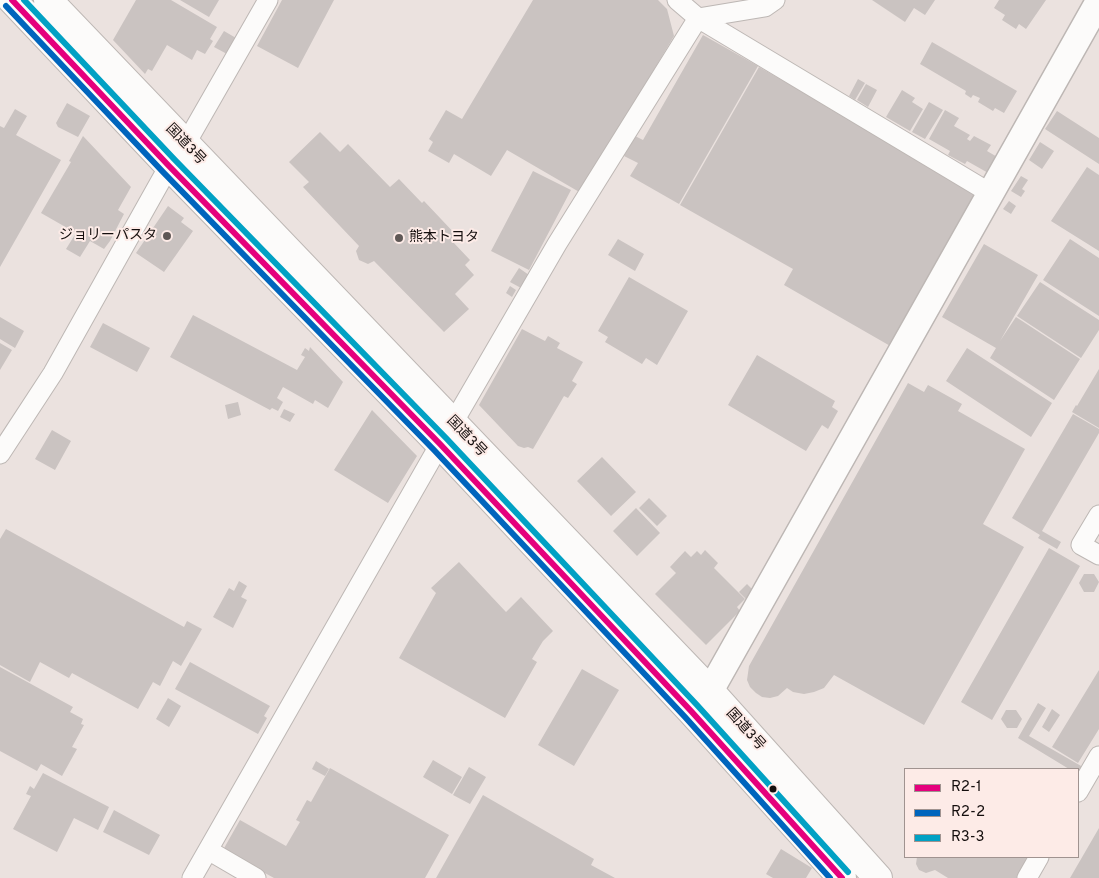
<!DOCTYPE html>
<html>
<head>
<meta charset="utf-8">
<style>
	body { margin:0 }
	#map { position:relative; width:1099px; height:878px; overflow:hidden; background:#ebe2df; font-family:Overpass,sans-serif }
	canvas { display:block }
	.legend { position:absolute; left:904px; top:768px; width:175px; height:90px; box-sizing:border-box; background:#fdebe7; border:1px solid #a09390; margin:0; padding:6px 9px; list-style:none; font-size:15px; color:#140e0d }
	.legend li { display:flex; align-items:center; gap:10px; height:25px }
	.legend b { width:25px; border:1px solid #a09390 }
</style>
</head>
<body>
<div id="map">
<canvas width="1099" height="878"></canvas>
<ul class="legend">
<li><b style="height:6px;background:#e5007d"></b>R2-1</li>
<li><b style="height:6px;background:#0065bd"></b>R2-2</li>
<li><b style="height:6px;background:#01a1c4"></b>R3-3</li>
</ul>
</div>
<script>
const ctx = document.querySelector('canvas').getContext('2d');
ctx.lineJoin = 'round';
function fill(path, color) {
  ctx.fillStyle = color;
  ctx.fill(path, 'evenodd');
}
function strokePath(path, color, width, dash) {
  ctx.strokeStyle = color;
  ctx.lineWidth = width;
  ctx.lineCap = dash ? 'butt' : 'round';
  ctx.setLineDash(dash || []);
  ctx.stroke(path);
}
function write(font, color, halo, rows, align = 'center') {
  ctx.font = font + ' Overpass,"Noto Sans JP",sans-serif';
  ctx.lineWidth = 4;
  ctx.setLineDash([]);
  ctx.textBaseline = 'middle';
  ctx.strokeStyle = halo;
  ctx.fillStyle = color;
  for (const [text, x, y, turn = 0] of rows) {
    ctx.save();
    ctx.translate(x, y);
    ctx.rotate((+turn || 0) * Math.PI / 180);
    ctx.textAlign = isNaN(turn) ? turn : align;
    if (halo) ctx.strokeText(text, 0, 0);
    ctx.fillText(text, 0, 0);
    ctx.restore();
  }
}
fill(new Path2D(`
	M136 0H171L217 27 210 39 213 41 205 54 197 50 192 60 167 45 152 71 148 69 145 74 113 40Z
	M180 0H219L209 17Z
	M282 0H334L298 68 257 46Z
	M533 0H658L667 9 674 36 581 193 507 150 491 176 454 154 449 163 428 151 433 142 429 139 446 110 462 119Z
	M872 0H935L925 15 914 8 905 22Z
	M999 0H1046L1026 29 1019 24 1016 29 1002 20 1005 15 994 8Z
	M224 31 236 38 227 54 214 47Z
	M703 35 758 66 679 204 630 176 638 163 624 156 635 136 643 140Z
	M932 42 1017 91 1004 113 995 108 993 111 978 102 980 98 973 95 971 98 965 94 966 91 920 64Z
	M759 67 980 193 892 347 784 285 793 269 680 205Z
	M858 79 865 83 855 100 849 96Z
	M866 84 877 90 868 107 857 100Z
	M902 90 915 98 912 102 923 109 910 131 886 117Z
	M929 102 943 110 925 139 912 132Z
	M67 103 90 116 78 137 58 127 56 123Z
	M15 109 27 116 16 135 61 160 0 267V126L4 128Z
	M945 110 959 118 954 126 970 135 967 139 970 141 974 136 991 145 987 151 999 158 990 174 967 161 965 164 948 155 950 151 929 139Z
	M1057 111 1099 138V164L1045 129Z
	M320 132 340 152 348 144 390 187 399 179 422 203 424 201 458 237 453 242 470 260 465 265 474 275 455 294 469 309 444 332 374 261 368 264 359 260 356 251 359 246 303 187 309 182 289 162Z
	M83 136 131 187 118 210 124 214 110 241 104 249 90 241 80 257 66 249 76 233 41 213 71 162 69 161Z
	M1040 142 1054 151 1042 169 1029 160Z
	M1087 167 1099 175V251L1051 221Z
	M533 171 571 190 529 270 491 251Z
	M1021 176 1028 180 1022 189 1025 191 1021 197 1011 191Z
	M1009 201 1016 206 1011 214 1003 209Z
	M168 206 184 218 181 222 193 231 164 272 136 253Z
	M618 239 644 254 635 271 608 255Z
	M1070 239 1099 258V316L1043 280Z
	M984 244 1038 275 1000 341 1016 317 1080 359 1054 400 990 358 996 348 942 317Z
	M519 268 529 275 521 288 510 282Z
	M629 277 688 311 657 365 646 358 642 364 605 342 608 337 598 331Z
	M1040 282 1099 320V330L1081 358 1017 316Z
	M510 286 516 290 512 297 506 293Z
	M193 315 297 370 305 357 301 355 305 348 309 351 310 347 343 382 328 408 315 400 313 404 283 387 277 398 283 402 278 411 272 408 270 410 170 357Z
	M0 317 24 331 15 348 0 339Z
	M103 323 150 348 137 372 90 347Z
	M522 329 545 341 548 336 560 343 557 348 583 362 572 381 577 384 568 398 564 396 533 449 528 447 524 448 518 446 479 405Z
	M0 343 12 350 0 370Z
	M967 348 1052 403 1031 437 946 381Z
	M757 355 835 401 832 407 838 411 828 429 822 425 806 451 728 405Z
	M1099 369V428L1072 412 1076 405 1077 406Z
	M908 383 924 392 928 385 962 404 958 411 1025 449 983 524 1024 547 924 725 834 675 824 688 814 692 804 694 793 692 787 688 778 696 770 698 762 697 756 693 750 687 747 680 749 666Z
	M238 402 241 415 228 419 225 405Z
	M284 409 295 414 290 422 280 417Z
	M372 410 417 456 388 503 334 470Z
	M1073 414 1099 429V433L1042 531 1061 542 1057 549 1038 538 1040 535 1012 518Z
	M52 430 71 441 55 470 35 459Z
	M602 457 636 492 611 516 577 481Z
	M649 498 667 516 657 526 639 508Z
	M636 508 660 533 637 556 613 531Z
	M6 529 184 627 187 621 202 629 181 666 173 661 160 686 153 682 138 709 72 673 69 678 40 662 30 682 0 665V539Z
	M1049 548 1080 566 992 720 961 702Z
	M705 550 718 563 714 568 745 599 737 607 740 611 706 645 655 594 676 573 670 567 685 551 691 557 697 551 701 555Z
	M459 562 506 612 521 597 553 631 543 641 532 659 537 662 505 718 399 658 436 593 431 588Z
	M1084 574H1094L1099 582 1094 592H1084L1079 583Z
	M239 581 247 586 241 597 247 600 233 628 213 617 229 588 234 591Z
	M747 584 754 591 746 599 739 592Z
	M190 662 270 706 264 716 267 718 258 734 175 689Z
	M0 667 73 707 70 712 83 719 81 724 84 725 72 747 77 749 62 776 41 764 37 771 0 751Z
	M582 669 619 690 574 766 538 745Z
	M1099 670V729L1078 763 1052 747Z
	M168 698 181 706 169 727 156 719Z
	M1038 703 1046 708 1029 736 1088 770 1078 774V769H1069L1018 738Z
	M1052 709 1060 715 1049 732 1042 727Z
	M1006 710H1016L1022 719 1017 728H1007L1001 719Z
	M433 760 462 777 452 794 423 777Z
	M316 761 329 769 325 776 312 769Z
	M469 767 486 777 470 804 453 795Z
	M330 768 449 835 425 878H274L223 850 240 820 286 846 300 822 296 820 307 800 311 802Z
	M43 773 109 807 98 830 74 818 57 852 13 829 31 796 26 794 30 786 34 789Z
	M483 795 594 859 591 865 615 878H436Z
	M114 810 160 835 149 855 103 832Z
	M1099 828V878H1070Z
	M781 849 812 868 806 878H773L766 874Z
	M917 857H1032L1020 878H948L935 870 926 873 919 870 916 864Z`), '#cac3c1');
const street = new Path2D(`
	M677 0 698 18 990 193
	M453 423 557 244 698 18 765 7 775 0
	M0 454 53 373 169 166 185 145 268 0
	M1099 515 1081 545 1099 555
	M1078 792 1099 756
	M208 850 256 878
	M192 878 440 444
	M1027 878 1039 857`);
const secondary = new Path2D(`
	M695 707 710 691 1099 1`);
const highway = new Path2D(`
	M12 0 169 166 440 444 691 711 842 878
	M48 0 710 691 878 878`);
strokePath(street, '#bdb7b4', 21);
strokePath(secondary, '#bdb7b4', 29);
strokePath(highway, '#bdb7b4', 30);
strokePath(street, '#fcfbfa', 19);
strokePath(secondary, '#fcfbfa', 26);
strokePath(highway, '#fcfbfa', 28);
strokePath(new Path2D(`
	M12 0 169 166 440 444 691 711 842 878`), '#e5007d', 6);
strokePath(new Path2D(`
	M6 6 163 172 434 450 685 717 830 878`), '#0065bd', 6);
strokePath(new Path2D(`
	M24 0 175 160 446 438 697 705 848 872`), '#01a1c4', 6);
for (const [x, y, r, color] of [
	[167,236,5,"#5f5856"],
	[399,238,5,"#5f5856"],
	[773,789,4.5,"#140e0d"]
]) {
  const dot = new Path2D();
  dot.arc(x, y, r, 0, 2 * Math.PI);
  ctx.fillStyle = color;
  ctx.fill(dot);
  strokePath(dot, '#fdebe7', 2);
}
write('14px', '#140e0d', '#fdebe7', [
	["国道3号",185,145,46],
	["国道3号",466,437,46],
	["国道3号",745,730,48]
]);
write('14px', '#140e0d', '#fdebe7', [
	["ジョリーパスタ",157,236],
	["熊本トヨタ",409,238,"left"]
], 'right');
</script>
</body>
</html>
